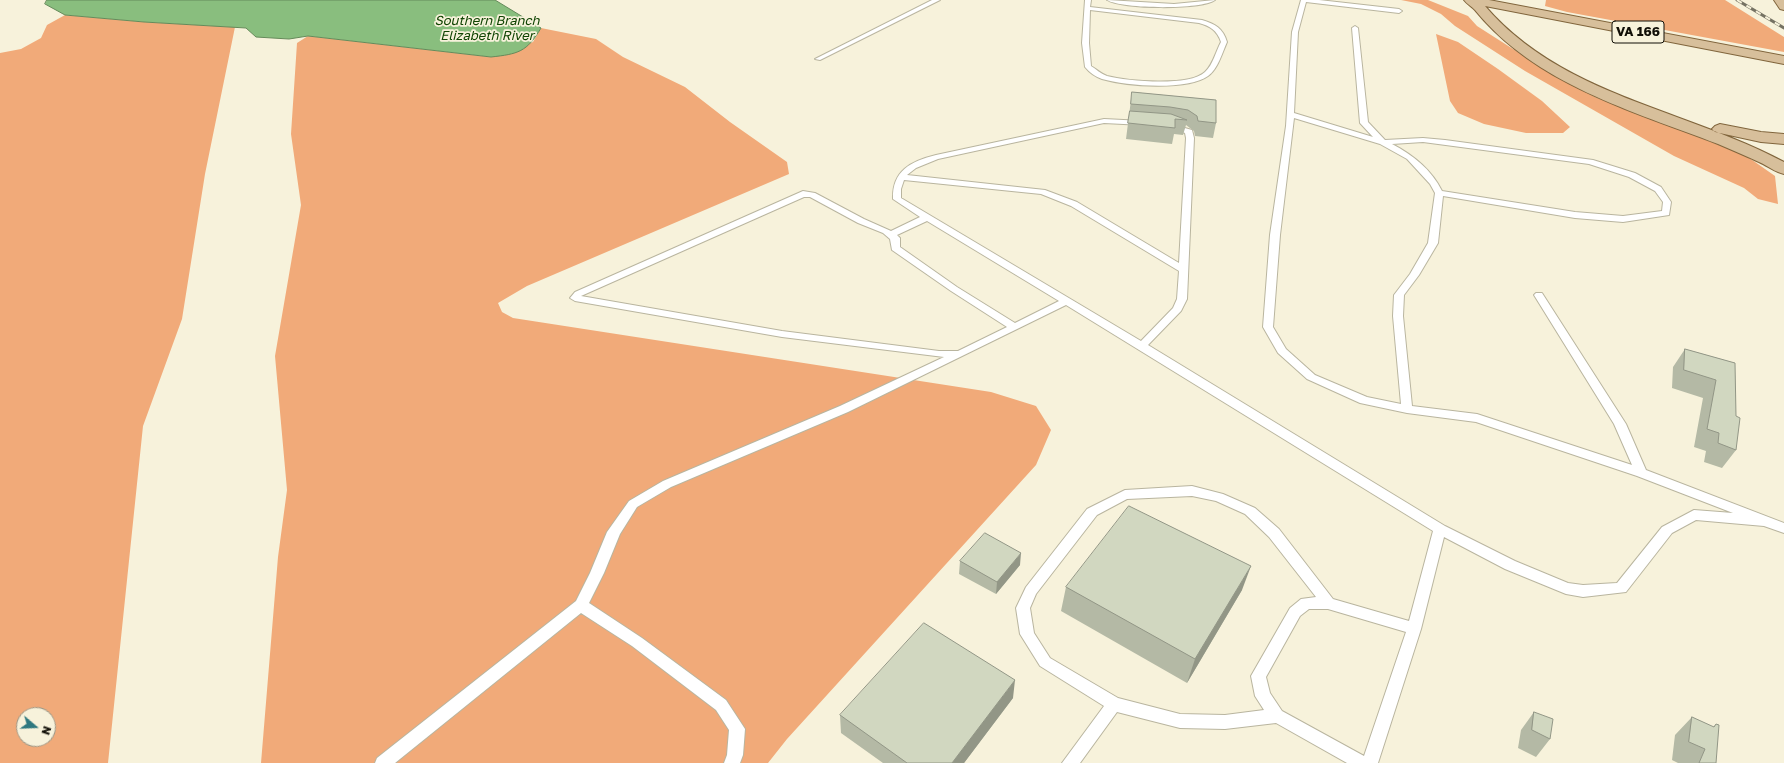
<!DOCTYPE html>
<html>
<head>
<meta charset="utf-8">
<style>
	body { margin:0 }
	#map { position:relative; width:1784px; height:763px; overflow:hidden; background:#f7f2db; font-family:"Golos Text",sans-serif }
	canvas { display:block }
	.north { position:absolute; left:16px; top:707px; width:40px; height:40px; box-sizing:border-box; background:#f7f2db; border:1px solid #9b9786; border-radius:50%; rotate:109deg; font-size:11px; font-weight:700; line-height:16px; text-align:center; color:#110f07 }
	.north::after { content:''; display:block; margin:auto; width:14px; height:18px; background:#2f787f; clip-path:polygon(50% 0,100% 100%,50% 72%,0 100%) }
</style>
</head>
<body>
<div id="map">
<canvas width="1784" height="763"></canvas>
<div class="north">N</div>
</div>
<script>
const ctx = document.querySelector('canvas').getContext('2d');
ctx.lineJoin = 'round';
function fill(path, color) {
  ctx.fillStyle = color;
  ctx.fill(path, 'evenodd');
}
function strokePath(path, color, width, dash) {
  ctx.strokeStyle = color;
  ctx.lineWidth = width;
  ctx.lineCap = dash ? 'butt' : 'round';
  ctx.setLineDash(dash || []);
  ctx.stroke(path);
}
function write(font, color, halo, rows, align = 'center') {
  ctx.font = font + ' "Golos Text",sans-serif';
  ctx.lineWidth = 3.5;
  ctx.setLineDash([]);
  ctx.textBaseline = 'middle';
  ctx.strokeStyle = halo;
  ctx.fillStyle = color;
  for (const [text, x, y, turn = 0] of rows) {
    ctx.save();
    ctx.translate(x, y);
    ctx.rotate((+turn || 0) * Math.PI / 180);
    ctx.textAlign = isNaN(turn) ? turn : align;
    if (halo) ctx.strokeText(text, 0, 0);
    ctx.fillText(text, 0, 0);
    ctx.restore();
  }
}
fill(new Path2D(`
	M1401 0H1428L1468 16 1477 26 1549 72 1595 97 1745 155 1775 176 1778 204 1758 199 1744 188 1674 156 1525 71 1455 26 1441 14 1421 4Z
	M1546 0H1725L1784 37V52L1567 12 1545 6Z
	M65 15 144 22 235 27 205 174 182 319 143 426 108 763H0V53L21 49 41 38 47 25ZM24 715H48V739H24Z
	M541 28 596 39 623 57 685 87 730 122 787 162 789 174 527 286 498 303 502 312 513 318 991 392 1036 406 1051 430 1036 465 787 739 768 763H261L278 557 287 490 275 356 301 205 291 134 297 43 308 36 491 57 533 42Z
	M1436 34 1458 42 1498 69 1542 101 1570 127 1563 133H1526L1484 124 1458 113 1450 101Z`), '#f1aa79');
const water = new Path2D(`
	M47 0H495L541 28C527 52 518 54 491 57L308 36 289 39 256 37 246 28 144 22 65 15 45 4Z`);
fill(water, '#89be7e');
strokePath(water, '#658a5a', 1);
const service = new Path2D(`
	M932 0H940L820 60 815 59Z
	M1085 0H1091L1090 7 1202 20C1215 24 1223 28 1227 42 1222 53 1218 69 1208 76 1187 91 1126 86 1102 79 1096 77 1089 72 1085 67L1082 43ZM1090 10 1199 23C1210 26 1217 30 1221 42 1216 51 1213 65 1205 72 1189 87 1127 81 1107 76 1101 74 1096 69 1091 66L1089 43Z
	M1107 0 1174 4 1215 0C1201 10 1121 9 1107 0Z
	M1301 0H1319L1399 9 1402 11 1399 13 1306 2 1298 32 1294 113 1373 137 1360 123 1352 28 1355 26 1358 28 1368 122 1385 140 1423 138 1445 140 1593 160 1635 173 1661 187 1671 202 1669 215 1623 222 1575 218 1443 196 1438 243 1419 275 1404 295 1403 316 1412 406 1477 414 1632 465 1614 424 1534 295 1536 293H1542L1626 424 1646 470 1784 523V533L1764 526 1696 520 1672 533 1626 592 1583 597 1566 594 1505 569 1444 537 1421 629 1378 763H1347L1276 723 1225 729 1180 728 1117 712 1080 763H1062L1104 706 1040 666 1020 634 1016 608 1026 587 1087 509 1125 490 1192 486 1223 494 1255 508 1279 529 1333 599 1409 621 1433 531 1066 305 848 412 671 487 637 507 620 534 604 573 589 603 642 638 726 700 745 729 743 755 740 763H724L727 755 729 730 716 710 632 646 581 613 395 763H375L377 758 576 601 590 573 607 532 629 501 663 481 840 406 944 357 782 337 575 301 570 298 575 292 803 191 815 193 864 219 891 231 920 217 893 199C892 171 911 161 936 155L1104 119 1143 121 1147 123 1143 125 1104 123 938 159 916 168 907 175 1045 190 1077 202 1179 263 1186 138 1185 133 1166 126 1170 124 1192 130 1194 138 1187 299 1181 311 1148 345 1445 526 1515 561 1568 583 1583 585 1617 583 1662 527 1694 510 1733 513 1637 476 1476 422 1407 413 1360 403 1307 379 1278 353 1263 327 1270 235 1286 126 1292 32ZM1294 118 1380 144 1407 159 1430 184 1435 193 1428 243 1410 274 1394 295 1393 316 1401 404 1367 397 1315 375 1286 349 1273 327 1280 235ZM1423 142 1589 164 1629 177 1655 191 1663 202 1662 211 1623 216 1575 212 1442 191C1431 169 1413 155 1392 144ZM904 180 1041 194 1071 206 1179 271 1177 299 1173 308 1141 341 901 198V189ZM804 197H810L858 223 883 233 890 239 892 250 951 291 1007 327 958 351H939L782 331 581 296ZM927 221 1059 301 1015 323 957 287 900 247V238L897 235ZM1192 496 1216 501 1245 514 1269 537 1316 597 1301 599 1290 608 1251 676 1255 696 1264 710 1225 715 1180 714 1118 698 1050 658 1034 633 1030 608 1036 594 1097 515 1127 499ZM1309 609H1328L1406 632 1364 756 1282 711 1270 693 1266 677 1300 616Z`);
const primary = new Path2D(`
	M1464 0H1489L1784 56V64L1485 6C1562 96 1685 109 1784 162V174C1775 172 1768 166 1759 162 1746 156 1732 150 1718 144 1632 111 1535 84 1475 10 1471 6 1467 4 1464 0Z
	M1774 0H1784V10L1780 9Z
	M1720 124 1761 132 1784 134V144L1761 142 1715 132 1712 129 1715 126Z`);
strokePath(service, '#b9b59f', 2);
strokePath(primary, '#80653c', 2);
fill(service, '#fff');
fill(primary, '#d7bf9b');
const rail = new Path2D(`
	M1737 0 1784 28`);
strokePath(rail, '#757263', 3);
strokePath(rail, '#f7f2db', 2, [5.5]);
fill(new Path2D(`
	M1132 92 1216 100V123L1213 138 1195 136 1194 131 1186 125 1183 135 1174 134 1172 144 1126 139Z
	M1685 349 1735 363 1736 450 1722 468 1704 462 1706 451 1694 447 1703 398 1672 388 1673 367Z
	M960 561 1020 565 996 594 959 574Z
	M1066 587 1242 590 1187 683 1061 611Z
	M1013 698 964 763H883L841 733 840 715Z
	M1534 712 1550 739 1536 757 1518 748 1521 730Z
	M1692 717 1713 727 1716 724V763H1678L1672 760 1675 735Z`), '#b4b9a5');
fill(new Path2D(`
	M1021 553 1020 565 996 594 997 582Z
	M1251 566 1242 590 1187 683 1195 659Z
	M1015 680 1013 698 964 763H952Z`), '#929686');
const building = new Path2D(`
	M1132 92 1216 100V123L1198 121 1197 116 1188 110 1170 107 1131 104Z
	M1130 111 1171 114 1187 120 1175 119V128L1128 123Z
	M1685 349 1735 363 1736 416 1740 418 1736 450 1718 443 1719 433 1707 429 1716 380 1684 370Z
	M1129 506 1251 566 1195 659 1066 587Z
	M985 533 1021 553 997 582 960 561Z
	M924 623 1015 680 952 763H907L840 715Z
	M1534 712 1553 719 1550 739 1532 730Z
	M1692 717 1714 727 1716 724 1719 725 1716 763H1699L1705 749 1689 742Z`);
fill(building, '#d1d7c0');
strokePath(building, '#929686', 1);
write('italic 13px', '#0f4402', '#f7f2db', [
	["Southern Branch",487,21],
	["Elizabeth River",487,36]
]);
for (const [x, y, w] of [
	[1638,32,52]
]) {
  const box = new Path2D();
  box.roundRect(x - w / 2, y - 11, w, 22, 3);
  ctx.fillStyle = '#f7f2db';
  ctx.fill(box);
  strokePath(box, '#110f07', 1);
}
write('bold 13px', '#110f07', null, [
	["VA 166",1638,32]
]);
</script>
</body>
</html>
